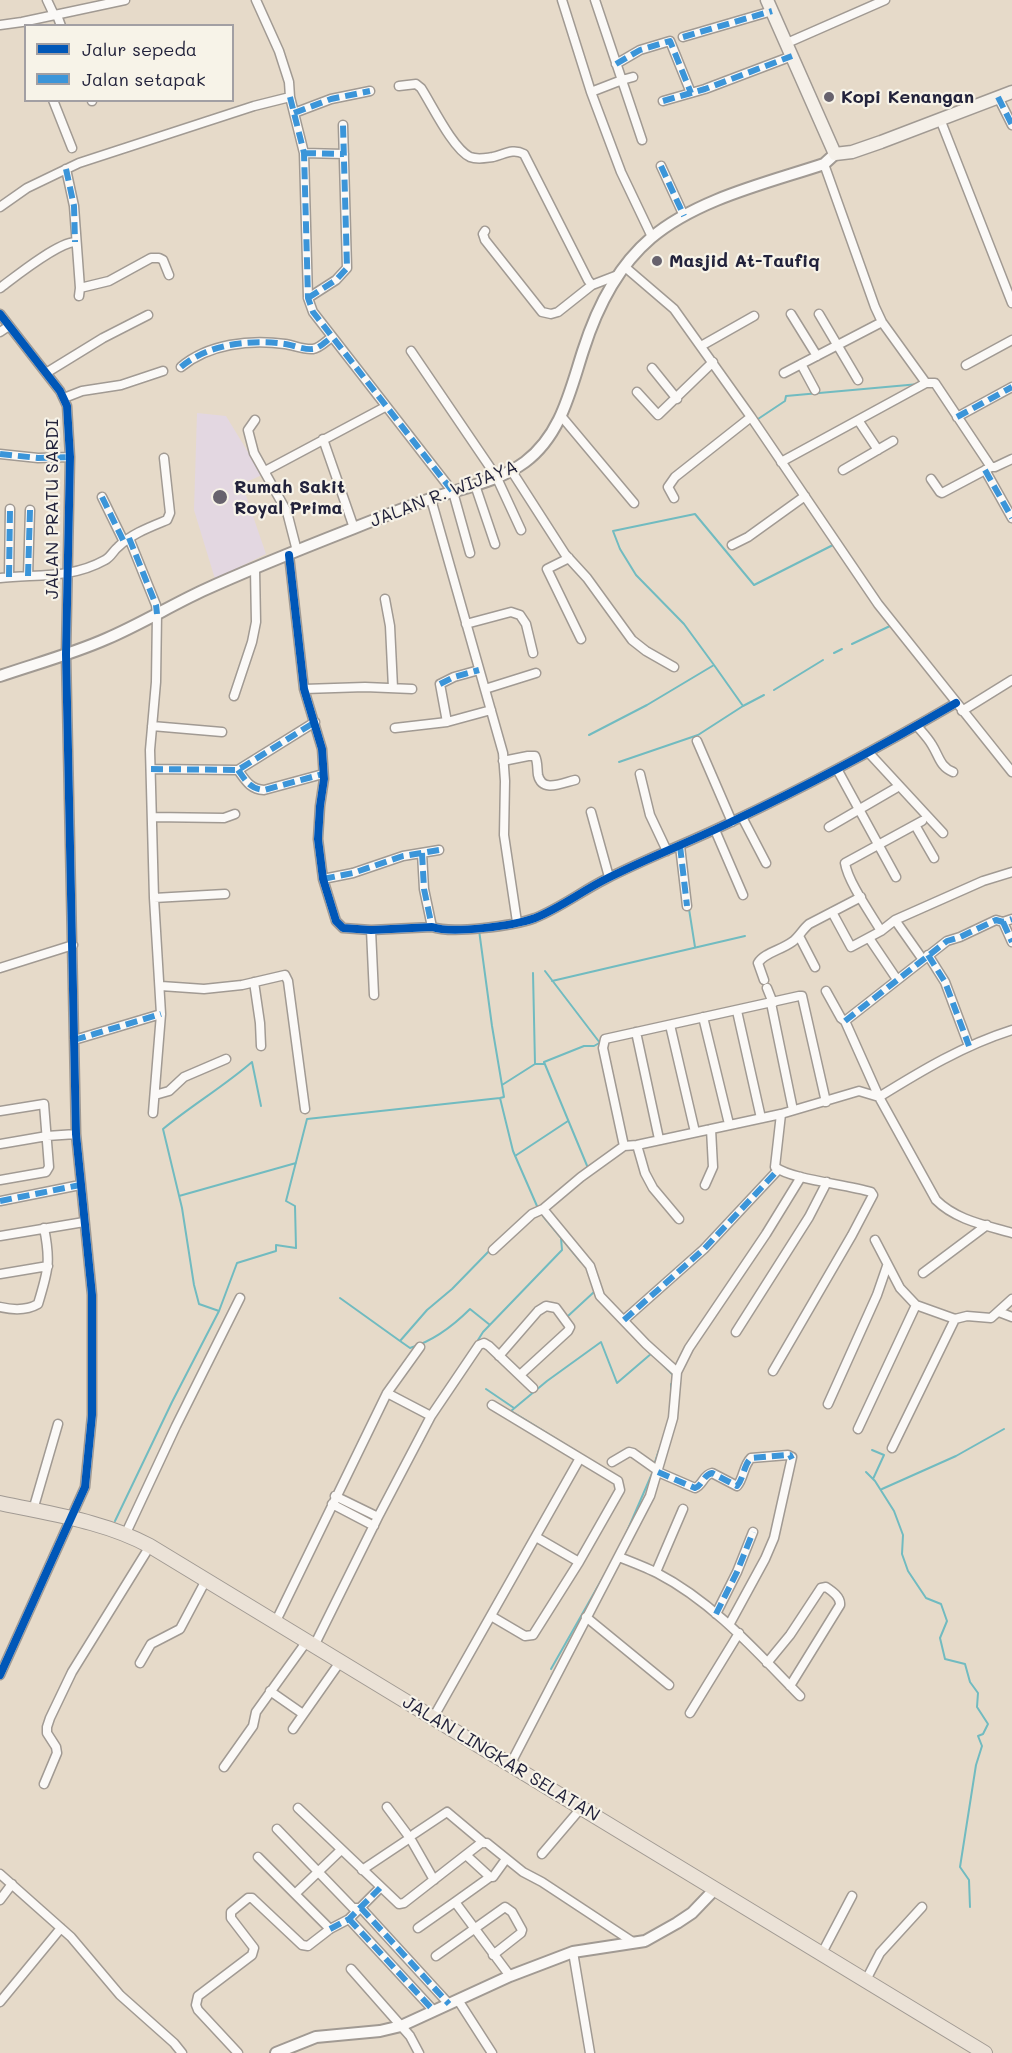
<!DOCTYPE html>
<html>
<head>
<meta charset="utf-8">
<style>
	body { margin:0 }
	#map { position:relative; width:1012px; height:2053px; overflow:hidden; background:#e6dac9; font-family:Mali,sans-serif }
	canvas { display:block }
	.legend { position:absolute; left:24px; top:24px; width:210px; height:78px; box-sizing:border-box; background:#f7f3e8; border:2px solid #a29fa3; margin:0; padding:8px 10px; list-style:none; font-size:18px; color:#22223b }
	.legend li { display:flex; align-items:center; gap:12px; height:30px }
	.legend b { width:30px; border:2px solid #a29fa3 }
</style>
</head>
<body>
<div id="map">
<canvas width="1012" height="2053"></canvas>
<ul class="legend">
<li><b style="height:8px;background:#0057b8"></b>Jalur sepeda</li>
<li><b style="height:8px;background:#3b95d9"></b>Jalan setapak</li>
</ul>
</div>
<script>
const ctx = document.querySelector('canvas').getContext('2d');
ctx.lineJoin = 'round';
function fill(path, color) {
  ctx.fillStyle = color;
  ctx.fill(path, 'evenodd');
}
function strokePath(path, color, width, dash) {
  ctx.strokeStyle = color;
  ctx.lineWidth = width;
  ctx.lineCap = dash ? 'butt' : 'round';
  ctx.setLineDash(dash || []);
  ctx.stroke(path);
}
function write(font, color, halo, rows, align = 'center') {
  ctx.font = font + ' Mali,sans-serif';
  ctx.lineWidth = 4.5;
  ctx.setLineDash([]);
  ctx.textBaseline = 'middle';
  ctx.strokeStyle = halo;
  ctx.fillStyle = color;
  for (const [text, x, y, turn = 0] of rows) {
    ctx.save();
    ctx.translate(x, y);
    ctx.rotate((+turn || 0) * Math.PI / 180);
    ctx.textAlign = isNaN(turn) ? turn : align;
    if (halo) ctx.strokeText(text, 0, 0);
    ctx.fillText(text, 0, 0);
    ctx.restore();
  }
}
fill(new Path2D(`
	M197 413 226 416 262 475 242 484 266 554 215 579 194 510Z`), '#e3d7e1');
strokePath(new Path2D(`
	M758 419 785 401 786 396 919 384
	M852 644 890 626
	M834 653 842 649
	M714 665 684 624 636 575 620 549 613 531 695 514 754 585 833 545
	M774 690 823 660
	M589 735 647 705 714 665 743 706 764 695
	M619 762 698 735 743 706
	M689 909 695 947
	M479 930 492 1026 504 1097 500 1098 513 1151 537 1206
	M545 971 600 1043
	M533 973 535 1064
	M552 981 745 936
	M544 1062 588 1168
	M502 1085 535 1064H544V1062L584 1046H594L601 1042
	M261 1106 252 1062C223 1087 192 1105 163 1129L182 1208 194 1285 199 1304 219 1311 237 1263 276 1251V1245L296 1248 295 1206 286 1201 307 1119 500 1098
	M515 1156 568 1121
	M179 1196 296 1163
	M552 1196 573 1179
	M543 1216 581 1262
	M340 1298 400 1341 427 1310 452 1289 491 1249
	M568 1316 594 1292
	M478 1340 483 1332 562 1250 561 1238
	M400 1341 410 1348C433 1341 453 1326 470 1309L490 1325
	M661 1363 672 1374
	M486 1389 514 1408
	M671 1392V1384
	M872 1450 884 1455 873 1479
	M581 1454 511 1411 547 1381 601 1342 617 1383 652 1353
	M655 1462 659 1450
	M866 1472 875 1481 894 1511 903 1535 902 1554 908 1571 926 1598 941 1604 947 1621 940 1638 945 1659 965 1664 970 1682 978 1693 977 1707 988 1724 983 1734 978 1736 982 1746 976 1765 960 1867 969 1880 970 1907
	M882 1489 956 1456 1004 1429
	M115 1521 172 1402 219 1311
	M625 1536 654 1469
	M551 1669 610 1565`), '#71bbc0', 2);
const minor = new Path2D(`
	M47 0 54 15
	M256 0 279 51 289 82 290 97 304 153 308 298 313 312 453 492 470 553
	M562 0 591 92 621 172 652 237
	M595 0 642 140
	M57 15 61 26
	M0 25 22 22 125 0
	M683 37 772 11
	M787 43 885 0
	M616 64 640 50 670 41 691 93
	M399 86 416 84 421 88C432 105 453 149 470 157 478 160 485 158 493 157 505 154 513 148 524 154L588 280 592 285 618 275
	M591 92 622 80 633 77
	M998 97 1012 125
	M53 100 72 148
	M92 100V101
	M663 101 705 89 792 56
	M294 113 331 99 370 91
	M940 119 1012 303
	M304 153 344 154
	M824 164 875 307 882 322 926 383H935L991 467H995L1012 459
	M661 166 684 216
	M66 169 74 206 80 288 79 296
	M0 207 27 188 79 163 254 106 290 97
	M485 231 483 234 485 240 542 312 551 314 558 312 592 285
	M625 267 674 309 751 417 878 604 1012 772
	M0 288C16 276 57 243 75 242
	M80 288 109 281 151 258H159L163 260 169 275
	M308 298 336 280 347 268 343 125
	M0 314 60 391 67 406 70 457 66 654 76 1134 92 1295V1415L85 1487 0 1675
	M791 314 817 356
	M819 314 858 380
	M0 332 9 326
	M701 346 754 316
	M411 351 496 476 521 530
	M801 364 815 390
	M966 365 1012 340
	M181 367C208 344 250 339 285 344 293 345 304 350 313 349 320 348 326 341 332 337
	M652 368 677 399
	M46 373 103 338 148 315
	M784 373 882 322
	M637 392 658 415 713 362
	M64 398 82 391 121 385 163 371
	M562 417 634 503
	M957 417 1012 387
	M255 420 248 430 254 453 287 512 297 551
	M858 420 878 450
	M323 439 354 528
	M0 454 38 458 70 457
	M781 462 926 383
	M511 470 565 554 587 578 632 640 646 651 674 667
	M843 470 893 441
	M985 470 1012 518
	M265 471 385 407
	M931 479 940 492 942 493 991 467
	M475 485 495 544
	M102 497 124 542
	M674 498 668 487 675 477 751 417
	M431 499 503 753 505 781 504 835 517 922
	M129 538 156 605 157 614 156 682 150 750 154 898 161 1014 153 1113
	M732 545 748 537 805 496
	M289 555 304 689 322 749 324 779 320 806 318 839 323 879 336 921 343 928 371 930 432 927C452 934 513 926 535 918 560 908 582 891 606 879 647 858 690 842 731 822 807 786 882 746 956 703
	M569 558 547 569 581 639
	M28 576 30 510
	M9 577 10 509
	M0 578C37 574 71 579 105 560 111 557 113 551 118 547 131 534 150 527 167 520L170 513 164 458
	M385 599 390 626 393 688
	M466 624 511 612 520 615 526 624 533 653
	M304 689 365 687 412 689
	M485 689 536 673
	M234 696 252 642 256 622 255 569
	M962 711 1012 680
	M447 722 440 684 454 677 479 670
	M152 726 222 732
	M917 726C922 732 928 738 932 745 939 756 940 767 953 772
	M395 728 447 722 491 710
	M697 741 732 822
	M869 753 943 833
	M503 761 528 756H535C538 762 537 769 538 775 542 793 562 783 575 780
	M151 769 238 770 315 722
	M837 769 896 877
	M238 770C246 781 250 789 264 790L323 774
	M640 774 650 815 667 851
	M591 812 609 877
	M152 817 224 818 235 814
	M742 817 766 863
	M915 825 934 858
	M829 827 896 788
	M715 830 743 895
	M680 846 687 906
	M422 853 424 889 432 927
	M323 879 353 873 403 856 439 850
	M154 898 225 894
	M832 912 851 947 881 931 895 920 921 957
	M895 920 983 881 1012 872
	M1003 922 1012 942
	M371 930 374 995
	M881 931C871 914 848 882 845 863L922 821
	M799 936 815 967
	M869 938 896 978
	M928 955 945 982 969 1046
	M0 968 73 945
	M764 980 758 963C764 953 781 950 792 942 799 937 802 930 809 924L861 897
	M254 982 260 1023 261 1046
	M161 986 204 989 242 985 285 975 288 981 305 1109
	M767 988 773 1003
	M826 991 841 1018 845 1021 879 1097C921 1071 964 1045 1012 1030
	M771 1003 793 1110
	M737 1011 761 1118
	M703 1017 729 1124
	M845 1021 947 941 960 937 996 920 1003 922 1012 919
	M670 1025 695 1132
	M636 1032 659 1139
	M74 1040 161 1014
	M155 1095 169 1091 184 1077 226 1059
	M0 1111 44 1104 49 1167 46 1172 0 1180
	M0 1144 47 1136 76 1134
	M637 1145 645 1173 653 1188 679 1219
	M624 1146 603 1048 605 1039 799 996H802L826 1102
	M705 1185 713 1167 711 1129
	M0 1201 80 1185
	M543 1209 581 1177 624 1146 637 1145 781 1114 859 1091 879 1097 936 1200C956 1220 985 1225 1012 1233
	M0 1236 84 1222
	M875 1240 900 1288 916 1305 955 1319 967 1316 991 1318 1012 1299
	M493 1250 532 1214 543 1209 590 1266 600 1296 646 1344 677 1372
	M923 1273 987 1225
	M0 1274 48 1266
	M0 1307C13 1310 26 1311 38 1304 48 1271 51 1262 44 1228
	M999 1312 1012 1317
	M624 1320 704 1249 778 1170
	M736 1332 809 1217 827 1182
	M499 1356 538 1311 546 1306 556 1308 570 1327 568 1331 520 1375
	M773 1371 852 1235 873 1195 871 1192C846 1184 793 1180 775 1167L781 1114
	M387 1393 431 1416
	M828 1404 877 1295 887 1266
	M858 1429 916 1305
	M892 1448 955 1319
	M612 1462 629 1452 633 1453 657 1470
	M658 1472 695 1488C703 1485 703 1475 712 1473L737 1486C744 1478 743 1466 751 1458L788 1455 792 1457 774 1538 765 1559 729 1625
	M335 1496 378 1517
	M332 1504 374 1526
	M33 1510 58 1424
	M126 1533 176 1426 240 1298
	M536 1537 579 1562
	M619 1557C632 1562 645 1567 657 1573 713 1602 756 1651 800 1696
	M656 1572 683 1509
	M716 1614 737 1572 753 1532
	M491 1616 525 1636 533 1635 579 1562 620 1490 618 1481 492 1405
	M586 1617 669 1685
	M275 1623 387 1393 420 1347
	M314 1646 378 1517 431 1416 479 1345 484 1343 489 1346 533 1388
	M140 1663 151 1644 180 1629 206 1580
	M767 1663 790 1635 821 1588 826 1587C832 1591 841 1597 840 1605L790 1686
	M270 1691 303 1714
	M690 1713 739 1633
	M433 1718 580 1458
	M293 1729 340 1662
	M510 1765 650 1496 673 1418 677 1372 689 1348 766 1234 801 1177
	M224 1767 253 1726 256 1712 307 1641
	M44 1784 57 1753 56 1747 47 1733V1727L50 1718 72 1672 150 1546
	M387 1807 410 1838
	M298 1808 399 1904 404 1903 481 1843H487L523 1872 542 1882 633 1942
	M277 1829 353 1908H361L449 2004
	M414 1834 447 1812 484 1843
	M542 1854 582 1807
	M466 1855 490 1877H493L506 1859
	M258 1857 330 1929
	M362 1870 410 1838 434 1880
	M0 1874 71 1937 120 1995 174 2043 182 2053
	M490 1877 455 1902 510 1976
	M295 1894 341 1850
	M0 1900 12 1884
	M349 1919 434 2011
	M418 1928 455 1902
	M573 1952 590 2053
	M822 1953 852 1896
	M436 1956 505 1907 512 1912 522 1930 521 1933 493 1955
	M351 1969 410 2036 419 2053
	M866 1980 880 1953 922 1907
	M458 2000 492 2053
	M0 2002 61 1928
	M238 2053 198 2010 196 2005 198 1996 252 1955 254 1948 231 1918V1912L248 1898H252L302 1945 308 1946 330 1929 349 1919 380 1888`);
const tertiary = new Path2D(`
	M0 676C35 664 72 654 106 639 139 625 170 606 202 591 252 568 303 548 354 528 379 518 404 508 430 499 461 488 498 482 525 462 561 435 570 391 583 351 596 310 618 266 651 238 697 199 767 183 824 164L835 154
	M276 2053 316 2037 380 2031 401 2026 510 1976 573 1952 645 1941 677 1923 692 1913 715 1889`);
const secondary = new Path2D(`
	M767 0 835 154 852 152 881 142 1012 92`);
const trunk = new Path2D(`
	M0 1503C50 1514 104 1521 150 1546L985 2053`);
strokePath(minor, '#a19a93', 11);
strokePath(tertiary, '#a19a93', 14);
strokePath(secondary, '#a19a93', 15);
strokePath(trunk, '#a19a93', 16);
strokePath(minor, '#fbf9f7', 8);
strokePath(tertiary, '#fbf9f7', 10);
strokePath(secondary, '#f5f0e9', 12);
strokePath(trunk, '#ebe2d7', 14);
strokePath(new Path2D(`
	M683 37 772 11
	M616 64 640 50 670 41 691 93
	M290 97 304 153 308 298 313 312 453 492
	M998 97 1012 125
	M663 101 705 89 792 56
	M294 113 331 99 370 91
	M304 153 344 154
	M661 166 684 216
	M66 169 74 206 75 242
	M308 298 336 280 347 268 343 125
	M181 367C208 344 250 339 285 344 293 345 304 350 313 349 320 348 326 341 332 337
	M957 417 1012 387
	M0 454 38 458 70 457
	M985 470 1012 518
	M102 497 124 542
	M129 538 156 605 157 614
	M28 576 30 510
	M9 577 10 509
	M440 684 454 677 479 670
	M151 769 238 770 315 722
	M238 770C246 781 250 789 264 790L323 774
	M680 846 687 906
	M422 853 424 889 432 927
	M323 879 353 873 403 856 439 850
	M1003 922 1012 942
	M928 955 945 982 969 1046
	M845 1021 947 941 960 937 996 920 1003 922 1012 919
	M74 1040 161 1014
	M0 1201 80 1185
	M624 1320 704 1249 778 1170
	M658 1472 695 1488C703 1485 703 1475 712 1473L737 1486C744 1478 743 1466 751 1458L788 1455H790L792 1459
	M716 1614 737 1572 753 1532
	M361 1908 449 2004
	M349 1919 434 2011
	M330 1929 349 1919 380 1888`), '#3b95d9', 6, [12, 6]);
strokePath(new Path2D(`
	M0 314 60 391 67 406 70 457 66 654 76 1134 92 1295V1415L85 1487 0 1675
	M289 555 304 689 322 749 324 779 320 806 318 839 323 879 336 921 343 928 371 930 432 927C452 934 513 926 535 918 560 908 582 891 606 879 647 858 690 842 731 822 807 786 882 746 956 703`), '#0057b8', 8);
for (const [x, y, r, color] of [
	[829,97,6,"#67626d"],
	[657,261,6,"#67626d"],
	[220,497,8,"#67626d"]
]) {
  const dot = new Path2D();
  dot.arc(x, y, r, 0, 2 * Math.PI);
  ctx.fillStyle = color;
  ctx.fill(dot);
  strokePath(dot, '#f7f3e8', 2);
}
write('bold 18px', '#22223b', '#f7f3e8', [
	["Kopi Kenangan",841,97],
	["Masjid At-Taufiq",669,261],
	["Rumah Sakit",234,487],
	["Royal Prima",234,508]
], 'left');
write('18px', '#22223b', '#f7f3e8', [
	["JALAN R. WIJAYA",444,494,-21],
	["JALAN PRATU SARDI",52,509,-90],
	["JALAN LINGKAR SELATAN",501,1759,31]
]);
</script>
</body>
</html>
